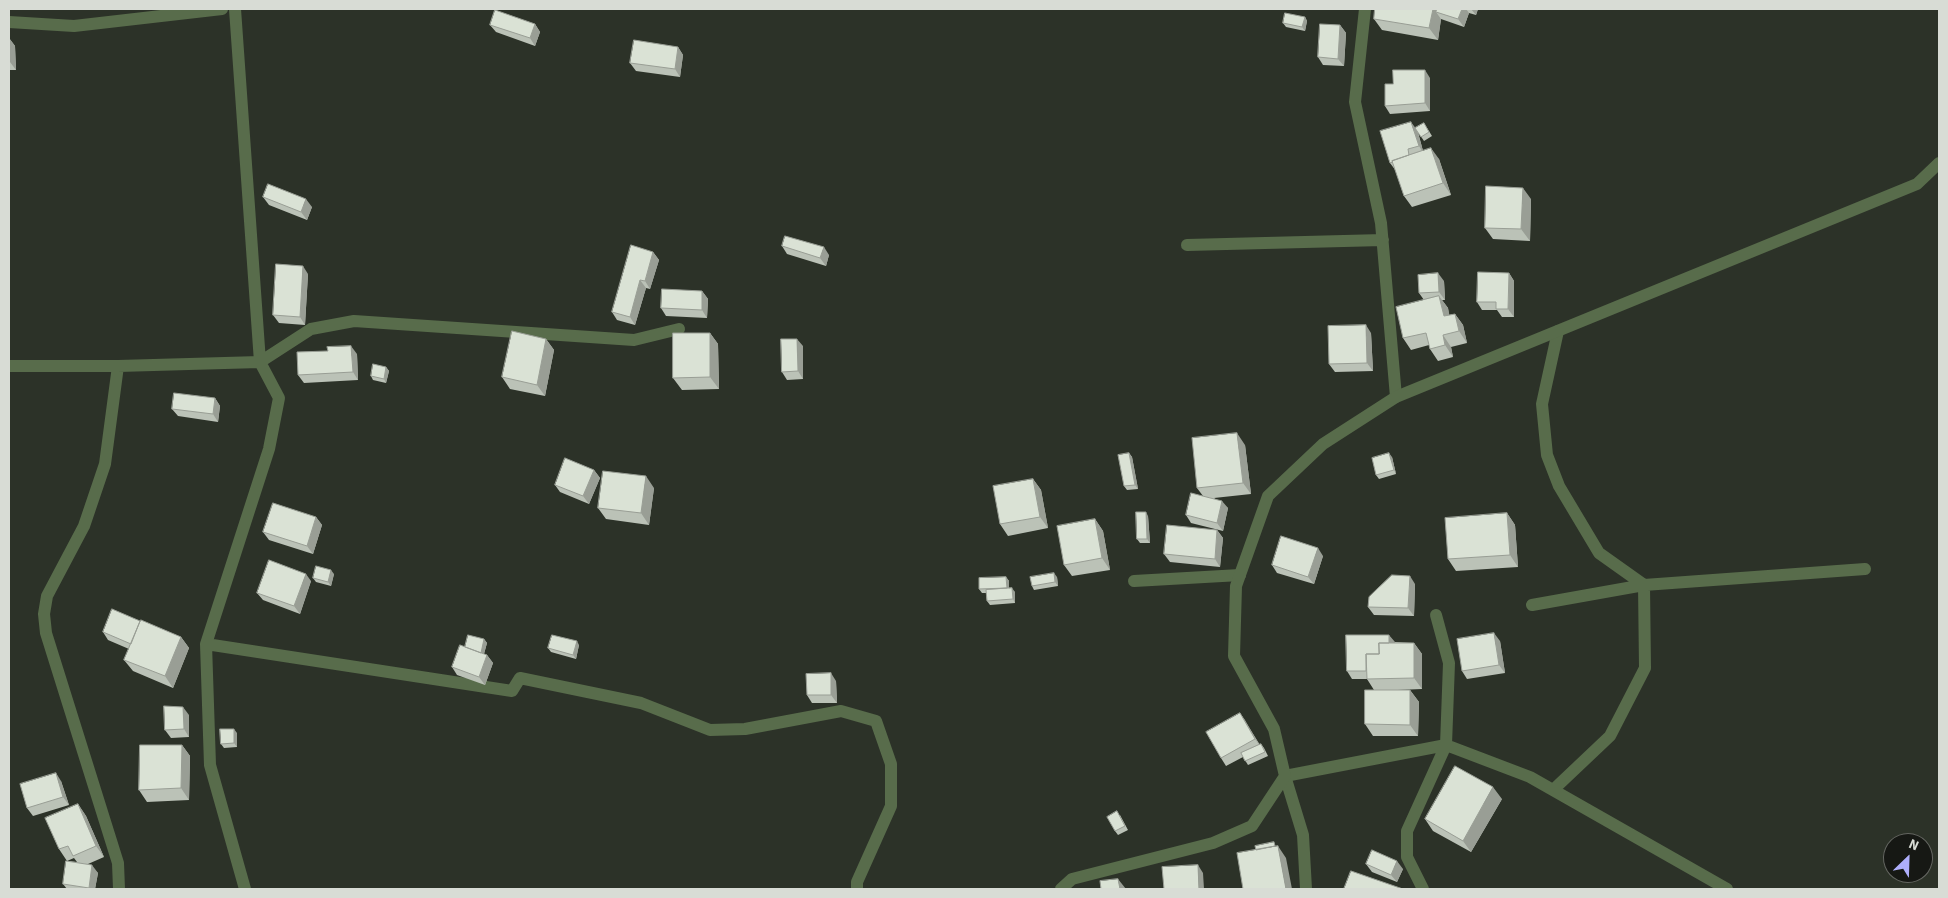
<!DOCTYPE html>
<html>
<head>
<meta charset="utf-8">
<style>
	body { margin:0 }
	#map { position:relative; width:1948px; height:898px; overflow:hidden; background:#2c3228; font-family:"Source Sans 3",sans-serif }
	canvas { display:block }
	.frame { position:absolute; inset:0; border:10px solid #d8dcd5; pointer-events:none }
	.north { position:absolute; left:1883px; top:833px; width:50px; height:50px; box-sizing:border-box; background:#161814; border:1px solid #646661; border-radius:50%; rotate:24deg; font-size:14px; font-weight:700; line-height:20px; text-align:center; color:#d8dcd5 }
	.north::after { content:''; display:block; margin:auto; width:18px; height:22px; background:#aeaefb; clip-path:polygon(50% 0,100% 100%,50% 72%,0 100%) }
</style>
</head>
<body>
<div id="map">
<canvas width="1948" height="898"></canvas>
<div class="frame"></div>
<div class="north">N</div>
</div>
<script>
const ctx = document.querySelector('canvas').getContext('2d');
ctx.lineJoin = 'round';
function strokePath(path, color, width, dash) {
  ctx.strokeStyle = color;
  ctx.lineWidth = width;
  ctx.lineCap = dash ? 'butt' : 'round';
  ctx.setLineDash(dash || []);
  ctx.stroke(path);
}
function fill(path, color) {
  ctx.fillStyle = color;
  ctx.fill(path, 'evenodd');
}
strokePath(new Path2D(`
	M235 9 260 362 279 398 269 449 206 644 210 765 245 889
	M1365 9 1355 102 1381 223 1396 397
	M9 22 74 26 222 9
	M1187 245 1383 240
	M9 366H118L260 362 311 329 354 321 634 340 679 329
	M118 366 105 464 84 526 47 596 44 614 46 633 118 863 119 889
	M1134 581 1240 575
	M1532 605 1644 585 1865 569
	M206 644 512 691 520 678 641 703 710 730 745 729 841 711 876 721 891 764V806L857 882V889
	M1553 790 1610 736 1645 668 1644 585 1599 553 1559 486 1547 455 1542 404 1558 331
	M1306 889 1303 835 1285 776 1446 745 1530 777 1727 889
	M1423 889 1407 857V831L1446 745 1449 663 1436 615`), '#586c4b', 12);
strokePath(new Path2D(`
	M1061 889 1072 879 1213 843 1252 826 1285 776 1274 729 1234 656 1236 586 1268 496 1323 444 1396 397 1917 184 1939 163`), '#586c4b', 12);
fill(new Path2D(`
	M1375 9H1478L1476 15 1469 13 1464 27 1441 19 1438 40 1382 30 1374 19Z
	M1305 17 1307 21 1305 31 1286 27 1283 23Z
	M535 24 540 32 535 46 496 32 490 25Z
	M1340 25 1346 33 1344 66 1323 65 1318 57Z
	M9 38 15 46 16 70H9Z
	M678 47 683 55 680 77 636 71 630 63Z
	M1430 78V111L1390 114 1385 106Z
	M1424 123 1432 136 1424 141 1418 132 1423 151 1439 159 1451 195 1412 207 1404 196 1396 171 1390 163 1416 128Z
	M263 197 312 207 307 220 269 205Z
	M1531 199 1530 241 1493 239 1485 228Z
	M782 246 829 255 826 266 787 254Z
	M653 252 659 260 650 289 646 288 635 325 617 320 612 312Z
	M1509 273 1514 281V317H1502L1497 310H1482L1477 302Z
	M308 274 305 325 279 323 273 315Z
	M1444 281 1445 300H1442L1448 308 1449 315 1455 314 1463 325 1467 343 1451 347 1453 357 1438 361 1430 349 1429 345 1411 350 1403 338 1424 300 1419 293Z
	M702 291 708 299 707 318 666 316 661 308Z
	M710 333 718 344 719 389 682 390 673 378Z
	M1371 333 1373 371 1335 372 1329 364Z
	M546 339 554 350 545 396 510 389 502 377Z
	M803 346V379L787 380 782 372Z
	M357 354 358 380 304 383 298 375Z
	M386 367 389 371 386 383 373 380 371 376Z
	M215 398 220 406 218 422 178 416 172 409Z
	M1245 445 1251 494 1214 498 1228 508 1223 531 1191 523 1186 515 1203 496 1197 488Z
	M1129 453 1132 457 1138 489 1127 490 1124 486Z
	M1392 457 1396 474 1379 479 1376 475Z
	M594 470 600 478 589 504 560 492 555 485Z
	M1033 479 1041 490 1048 528 1008 536 1000 524Z
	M654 488 649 525 606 519 598 508Z
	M1507 513 1515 525 1518 567 1456 571 1448 559Z
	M1148 516 1150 543H1140L1137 539Z
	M316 517 322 525 313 554 269 540 263 532Z
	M1095 519 1103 531 1110 570 1072 576 1064 565Z
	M1217 530 1223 538 1220 567 1170 562 1164 554Z
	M1323 556 1314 584 1277 573 1272 565Z
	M334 574 331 586 316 582 313 578Z
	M1006 577 1009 581V589L1015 592V603L990 605 987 601 986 593H982L979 589Z
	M1057 577 1058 586 1034 590 1032 586Z
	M311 581 300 614 263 600 257 593Z
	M1415 584 1414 616 1374 615 1368 607Z
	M140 621 181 637 189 648 173 688 133 671 124 660 129 649 108 640 103 632Z
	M484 639 487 643 484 654 487 655 493 663 485 685 457 675 452 667 465 647Z
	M1500 641 1505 673 1467 679 1462 671Z
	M1395 642 1414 643 1422 654V689L1398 690H1410L1419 702 1418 736H1373L1365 724 1374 690 1367 679H1352L1347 671Z
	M579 645 576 659 551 652 548 648Z
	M836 681 837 703H812L807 695Z
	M1240 713 1260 745 1261 744 1264 748 1268 756 1248 765 1243 757 1226 766 1221 758Z
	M189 715V737L171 738 165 730Z
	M237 733V747L224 748 221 744Z
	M182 745 190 756 189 800 147 802 139 790Z
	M61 781 69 805 33 816 27 808Z
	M1502 799 1471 852 1433 831 1425 819Z
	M78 804 86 816 104 857 88 864 98 873 95 889H67L63 884 67 861 59 849ZM74 858 77 862 67 861Z
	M1120 815 1128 830 1118 835 1115 831Z
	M1366 864 1403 869 1397 882 1372 872Z`), '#bbc2b7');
fill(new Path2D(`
	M1433 9H1443L1436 12 1441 19 1438 40 1429 28Z
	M1462 9H1466L1469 13 1464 27 1458 19Z
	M1471 9H1478L1476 15Z
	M1305 17 1307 21 1305 31 1302 27Z
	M535 24 540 32 535 46 530 38Z
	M1340 25 1346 33 1344 66 1338 59Z
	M9 38 15 46 16 70 10 62Z
	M678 47 683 55 680 77 675 69Z
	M1425 70 1430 78V111L1425 103Z
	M1411 122 1417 130 1424 154 1419 146Z
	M1431 148 1439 159 1451 195 1443 183Z
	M1523 188 1531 199 1530 241 1521 229Z
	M306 199 312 207 307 220 301 212Z
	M824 247 829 255 826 266 820 258Z
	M653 252 659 260 650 289 645 281Z
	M303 266 308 274 305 325 300 317Z
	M1438 273 1444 281 1445 300 1439 292Z
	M1509 273 1514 281V317L1508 309Z
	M640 280 646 288 635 325 630 317Z
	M702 291 708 299 707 318 702 310Z
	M1439 296 1448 308 1452 328 1444 316Z
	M1455 314 1463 325 1467 343 1459 331Z
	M1366 325 1371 333 1373 371 1367 363Z
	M710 333 718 344 719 389 710 377Z
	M1443 335 1451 347 1453 357 1445 345Z
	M546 339 554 350 545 396 537 385Z
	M797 339 803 346V379L798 371Z
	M351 346 357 354 358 380 353 372Z
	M386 367 389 371 386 383 384 379Z
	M215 398 220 406 218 422 213 414Z
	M1237 433 1245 445 1251 494 1243 483Z
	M1129 453 1132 457 1138 489 1135 485Z
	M1389 453 1392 457 1396 474 1394 470Z
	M594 470 600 478 589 504 583 496Z
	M646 476 654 488 649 525 641 513Z
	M1033 479 1041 490 1048 528 1040 517Z
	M1222 501 1228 508 1223 531 1217 523Z
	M1146 512 1148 516 1150 543 1147 539Z
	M1507 513 1515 525 1518 567 1510 555Z
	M316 517 322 525 313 554 307 546Z
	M1095 519 1103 531 1110 570 1102 558Z
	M1217 530 1223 538 1220 567 1215 559Z
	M1318 548 1323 556 1314 584 1308 577Z
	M331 570 334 574 331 586 328 582Z
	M1054 573 1057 577 1058 586 1055 582Z
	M306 574 311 581 300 614 294 606Z
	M1410 576 1415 584 1414 616 1408 608Z
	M1006 577 1009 581V592L1007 588Z
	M1012 588 1015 592V603L1013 599Z
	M1494 633 1500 641 1505 673 1499 665Z
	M1389 635 1395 642 1394 655 1389 647Z
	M181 637 189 648 173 688 165 676Z
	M484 639 487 643 483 657 480 653Z
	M577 641 579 645 576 659 573 655Z
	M1414 643 1422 654V689L1414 678Z
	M487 655 493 663 485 685 479 677Z
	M831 673 836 681 837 703 831 695Z
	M1410 690 1419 702 1418 736 1410 725Z
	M183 707 189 715V737L184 729Z
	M1240 713 1245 720 1260 746 1255 739Z
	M234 729 237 733V747L234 743Z
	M182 745 190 756 189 800 181 788Z
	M56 773 61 781 69 805 63 797Z
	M1493 787 1502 799 1471 852 1463 841Z
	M78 804 86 816 104 857 96 846Z
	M1278 846 1286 858 1292 889H1286Z
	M1397 861 1403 869 1397 882 1391 875Z
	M92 865 98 873 95 889H90L89 888Z
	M1198 865 1203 873 1204 889H1199Z
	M1118 879 1126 889H1120Z`), '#999e95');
const building = new Path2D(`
	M1375 9H1433L1429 28 1374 19Z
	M1437 9H1462L1458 19 1436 12Z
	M495 10 535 24 530 38 490 25Z
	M1285 13 1305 17 1302 27 1283 23Z
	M1320 24 1340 25 1338 59 1318 57Z
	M9 38 10 62H9Z
	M634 40 678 47 675 69 630 63Z
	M1393 70H1425V103L1385 106V84H1393Z
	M1411 122 1419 146 1408 149 1409 155 1392 161 1393 162 1390 163 1380 131Z
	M1424 123 1429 132 1421 137 1415 128Z
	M1431 148 1443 183 1404 196 1392 161Z
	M268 184 306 199 301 212 263 197Z
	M1486 186 1523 188 1521 229 1485 228Z
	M785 236 824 247 820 258 782 246Z
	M631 245 653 252 645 281 640 280 630 317 612 312Z
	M276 264 303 266 300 317 273 315Z
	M1478 272 1509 273 1508 309H1496V302H1477Z
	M1438 273 1439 292 1419 293 1418 275Z
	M662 289 702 291V310L661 308Z
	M1439 296 1444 316 1455 314 1459 331 1443 335 1445 345 1430 349 1426 333 1403 338 1396 307Z
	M1366 325 1367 363 1329 364 1328 326Z
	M512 331 546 339 537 385 502 377Z
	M673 333H710V377L673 378Z
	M781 339H797L798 371 782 372Z
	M351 346 353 372 298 375 297 352 328 351 327 347Z
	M373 364 386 367 384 379 371 376Z
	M174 393 215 398 213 414 172 409Z
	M1237 433 1243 483 1197 488 1192 438Z
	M1129 453 1135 485 1124 486 1118 455Z
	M1389 453 1394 470 1376 475 1372 458Z
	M565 458 594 470 583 496 555 485Z
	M603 471 646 476 641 513 598 508Z
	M1033 479 1040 517 1000 524 993 486Z
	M1191 493 1222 501 1217 523 1186 515Z
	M273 503 316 517 307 546 263 532Z
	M1136 512H1146L1147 539H1137Z
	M1507 513 1510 555 1448 559 1445 518Z
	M1095 519 1102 558 1064 565 1057 526Z
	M1167 525 1217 530 1215 559 1164 554Z
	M1281 536 1318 548 1308 577 1272 565Z
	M269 560 306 574 294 606 257 593Z
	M316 566 331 570 328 582 313 578Z
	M1054 573 1055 582 1032 586 1030 577Z
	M1392 575 1410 576 1408 608 1368 607 1369 597Z
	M1006 577 1007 588 979 589V578Z
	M1012 588 1013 599 987 601 986 590Z
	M112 609 140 621 131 644 103 632Z
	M141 620 181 637 165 676 124 660Z
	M1494 633 1499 665 1462 671 1457 639Z
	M468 635 484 639 481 653 465 647Z
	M552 635 577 641 573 655 548 648Z
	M1346 635H1389V643H1379V654H1366V671H1347Z
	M1379 643H1414V678L1367 679 1366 654H1379Z
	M460 645 487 655 479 677 452 667Z
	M831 673V695H807L806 674Z
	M1365 690H1410V725L1365 724Z
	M164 706 183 707 184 729 165 730Z
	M1240 713 1255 739 1221 758 1206 732Z
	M220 729H234V743L221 744Z
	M1261 744 1265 752 1245 761 1241 753Z
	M140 745H182L181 788 139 790Z
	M1455 766 1493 787 1463 841 1425 819Z
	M56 773 63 797 27 808 20 784Z
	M78 804 96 846 73 856 68 846 59 849 45 818Z
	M1117 811 1125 826 1115 831 1107 817Z
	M1274 842 1275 846 1256 850 1255 846Z
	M1278 846 1286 889H1243L1237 853Z
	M1372 850 1397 861 1391 875 1366 864Z
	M66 861 92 865 89 888 63 884Z
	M1198 865 1199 889H1164L1162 867Z
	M1351 871 1403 889H1344Z
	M1118 879 1120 889H1098H1101L1100 881Z`);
fill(building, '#dae2d5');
strokePath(building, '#999e95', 1);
</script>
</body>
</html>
